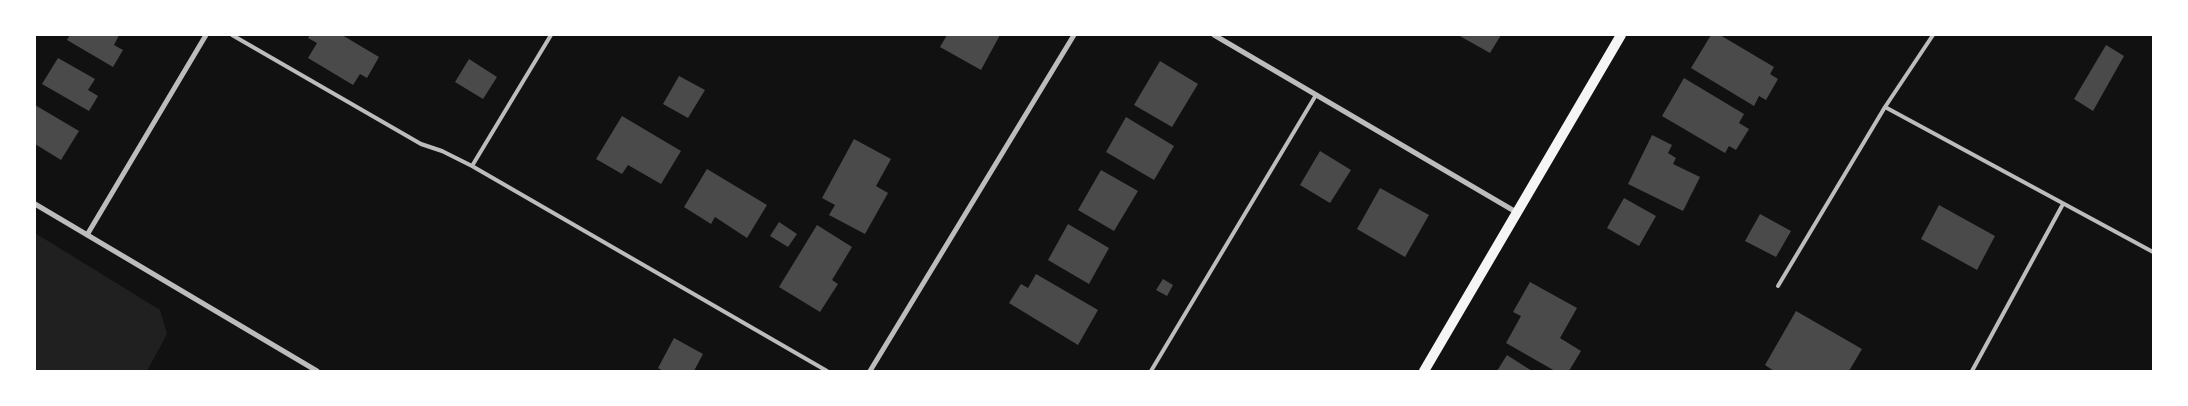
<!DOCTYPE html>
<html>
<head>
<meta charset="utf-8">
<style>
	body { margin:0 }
	#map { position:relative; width:2188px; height:406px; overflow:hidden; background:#111; font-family:Figtree,sans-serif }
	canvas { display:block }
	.frame { position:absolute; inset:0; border:36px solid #fff; pointer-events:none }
</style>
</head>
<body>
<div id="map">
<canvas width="2188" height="406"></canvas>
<div class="frame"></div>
</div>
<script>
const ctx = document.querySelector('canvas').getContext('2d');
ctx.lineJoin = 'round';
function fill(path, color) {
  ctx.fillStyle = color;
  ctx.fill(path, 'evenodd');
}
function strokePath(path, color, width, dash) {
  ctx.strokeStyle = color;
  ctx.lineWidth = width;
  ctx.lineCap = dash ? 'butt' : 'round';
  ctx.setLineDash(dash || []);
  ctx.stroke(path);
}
fill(new Path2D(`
	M35 233 160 310 167 334 147 371H35Z`), '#202020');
fill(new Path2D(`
	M70 35H119L114 45 123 50 113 67 67 40Z
	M310 35H342L379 57 367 78 360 74 353 85 308 58 317 43 308 38Z
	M947 35H1000L981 70 940 47Z
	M1458 35H1501L1490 53Z
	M1711 35H1720L1774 67 1770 74 1778 79 1766 100 1759 96 1754 106 1691 68Z
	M2106 45 2124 56 2093 111 2074 99Z
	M58 58 95 79 88 90 98 96 89 111 42 84Z
	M469 59 497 77 483 99 455 82Z
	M1160 61 1198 84 1172 127 1134 105Z
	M679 76 705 90 688 118 663 104Z
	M1684 78 1744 114 1739 123 1749 129 1736 150 1729 146 1725 153 1662 116Z
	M35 105 79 131 61 160 35 144Z
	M622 116 681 151 661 184 628 165 622 174 596 159Z
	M1126 117 1174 146 1154 180 1106 152Z
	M1652 135 1672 145 1668 153 1676 158 1673 164 1700 177 1683 211 1628 184Z
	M854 139 891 159 876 186 888 193 865 234 829 215 835 205 822 198Z
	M1320 151 1351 170 1330 203 1300 185Z
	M707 169 767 205 747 238 715 217 711 224 684 207Z
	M1101 170 1138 191 1114 231 1078 210Z
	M1380 188 1429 215 1405 257 1357 229Z
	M1624 198 1656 216 1639 246 1607 228Z
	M1939 205 1995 236 1977 270 1921 239Z
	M1760 214 1791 231 1776 257 1745 241Z
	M779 222 797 234 788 247 770 236Z
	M1068 224 1109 248 1089 284 1048 260Z
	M817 225 852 247 832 280 838 284 820 312 779 287Z
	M1036 274 1098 310 1078 345 1009 303 1021 284 1028 288Z
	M1163 279 1173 285 1167 296 1156 290Z
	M1530 282 1577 308 1560 338 1581 351 1569 371H1555L1506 343 1521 316 1513 312Z
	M1796 311 1862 349 1849 371H1774L1765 365Z
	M674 338 703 354 694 371H663L658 368Z
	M1507 355 1532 371H1497Z`), '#4a4a4a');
strokePath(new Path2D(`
	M232 35 421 144 442 151 472 166 827 371
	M1885 107 2153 252
	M472 166 551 35
	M1778 286 1885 107 1933 35
	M1151 371 1316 95
	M1972 371 2063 204`), '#bcbcbc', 4);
strokePath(new Path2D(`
	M1214 35 1516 212
	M35 204 317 371
	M87 235 206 35
	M870 371 1074 35`), '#bcbcbc', 5);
strokePath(new Path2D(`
	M1424 371 1621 35`), '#f5f5f5', 10);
</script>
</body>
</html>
